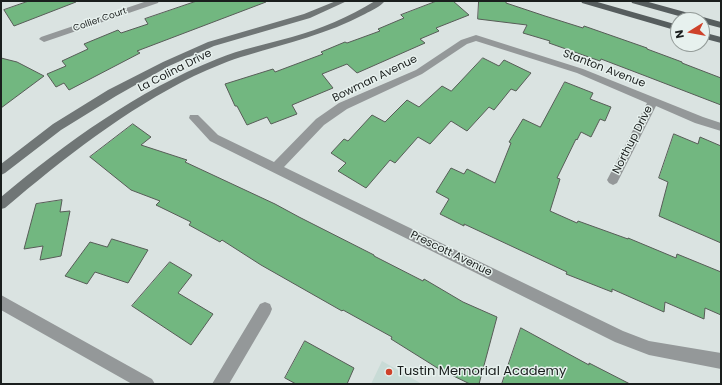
<!DOCTYPE html>
<html>
<head>
<meta charset="utf-8">
<style>
	body { margin:0 }
	#map { position:relative; width:722px; height:385px; overflow:hidden; background:#dae3e1; font-family:Poppins,sans-serif }
	canvas { display:block }
	.frame { position:absolute; inset:0; border:2px solid #1a1e1d; pointer-events:none }
	.north { position:absolute; left:670px; top:12px; width:40px; height:40px; box-sizing:border-box; background:#e7f1ee; border:1px solid #959d9a; border-radius:50%; rotate:259deg; font-size:11px; font-weight:700; line-height:16px; text-align:center; color:#1a1e1d }
	.north::after { content:''; display:block; margin:auto; width:14px; height:18px; background:#ce422a; clip-path:polygon(50% 0,100% 100%,50% 72%,0 100%) }
</style>
</head>
<body>
<div id="map">
<canvas width="722" height="385"></canvas>
<div class="frame"></div>
<div class="north">N</div>
</div>
<script>
const ctx = document.querySelector('canvas').getContext('2d');
ctx.lineJoin = 'round';
function fill(path, color) {
  ctx.fillStyle = color;
  ctx.fill(path, 'evenodd');
}
function strokePath(path, color, width, dash) {
  ctx.strokeStyle = color;
  ctx.lineWidth = width;
  ctx.lineCap = dash ? 'butt' : 'round';
  ctx.setLineDash(dash || []);
  ctx.stroke(path);
}
function write(font, color, halo, rows, align = 'center') {
  ctx.font = font + ' Poppins,sans-serif';
  ctx.lineWidth = 3;
  ctx.setLineDash([]);
  ctx.textBaseline = 'middle';
  ctx.strokeStyle = halo;
  ctx.fillStyle = color;
  for (const [text, x, y, turn = 0] of rows) {
    ctx.save();
    ctx.translate(x, y);
    ctx.rotate((+turn || 0) * Math.PI / 180);
    ctx.textAlign = isNaN(turn) ? turn : align;
    if (halo) ctx.strokeText(text, 0, 0);
    ctx.fillText(text, 0, 0);
    ctx.restore();
  }
}
fill(new Path2D(`
	M382 361 422 384H371Z`), '#c8dbd6');
const building = new Path2D(`
	M29 1H76V2L14 26 4 10Z
	M197 1H266V2L137 51 140 53 69 90 64 83 56 87 47 74 66 66 62 61 88 49 84 44 118 30 121 33 148 24 145 19Z
	M437 1H453L469 15 436 28 439 31 420 39 425 43 357 73 347 64 322 74 333 88 292 105 297 114 271 124 267 117 247 125 237 106H235L225 84 273 69 275 72 323 54 321 52 345 42 347 43 380 31 378 29 404 18 401 15Z
	M479 1H506V3L545 16 583 28 584 26 647 48V49L682 62V63L721 78V105L643 75 601 59 600 61 549 43 550 41 523 33 527 25 478 19Z
	M1 58 17 62 44 76 1 108Z
	M483 58 499 66 504 60 531 73 516 91 511 89 494 110 489 107 467 131 451 121 430 144 418 137 395 163 390 160 366 188 338 171 346 163 331 153 344 139 348 141 372 115 385 122 407 100 419 107 442 86 451 91Z
	M565 82 593 93 590 99 611 107 605 121 600 119 591 137 581 132 577 140 576 139 557 178 560 179 550 211 577 223 578 221 628 239V238L676 258 677 254 721 272V315L705 308 704 319 665 302 664 312 612 289V292L566 274 567 272 464 224V226L440 214 449 199 436 192 451 168 464 174 467 169 495 183 511 143 509 142 523 119 540 127Z
	M133 124 151 137 141 145 187 160 185 162 275 204 299 217 374 255V256L423 281 424 279 463 302 497 317 479 384H470L439 369 391 339 392 337 343 310 342 311 261 265 222 240 220 242 189 225 191 222 156 205 160 201 131 190 90 157Z
	M674 134 698 144 700 137 721 146V243L659 216 668 182 659 178Z
	M62 200 60 212 70 211 61 256 40 260 43 246 24 249 36 204Z
	M112 239 148 250 128 283 95 272 87 284 65 276 90 242 107 247Z
	M170 262 192 275 178 293 213 314 191 345 132 306Z
	M521 328 589 365V363L630 384H502Z
	M305 341 354 368 347 384H296L285 378Z`);
fill(building, '#72b780');
strokePath(building, '#575c57', 1);
fill(new Path2D(`
	M147 1H159L158 3 47 41 44 42 39 39 41 37Z
	M476 35 583 69 703 117 721 123V131L695 123 656 106 617 183 613 185 609 183 607 180 647 103 577 73 476 41 467 44 422 74 347 109 324 125 284 167 623 331 649 341 721 353V369L649 355 615 342 210 141 189 118 190 115H198L218 135 274 162 316 119 339 103 416 70 461 40Z
	M1 295 152 379 155 384H132L1 310Z
	M265 302 270 304 272 309 270 314 229 384H212L260 304Z`), '#949899');
fill(new Path2D(`
	M336 1H347L310 18 214 46 169 66 116 96 61 130 5 173 1 175V164L53 124 108 90 163 62 208 42 304 14Z
	M375 1H385C380 7 372 10 365 14 327 34 288 43 248 55 229 60 212 68 194 76 125 110 64 158 5 208L1 209V197C67 142 137 91 217 59 241 49 267 44 292 37 321 29 349 17 375 1Z`), '#707676');
fill(new Path2D(`
	M581 1H594L678 25V31L582 3Z
	M631 1H645L721 22V28L702 23V20H693L632 3Z
	M702 32 721 37V43L702 38Z`), '#565d5e');
for (const [x, y, r, color] of [
	[389,372,4,"#ce422a"]
]) {
  const dot = new Path2D();
  dot.arc(x, y, r, 0, 2 * Math.PI);
  ctx.fillStyle = color;
  ctx.fill(dot);
  strokePath(dot, '#e7f1ee', 1.5);
}
write('9px', '#1a1e1d', '#e7f1ee', [
	["Collier Court",100,20,-19]
]);
write('11px', '#1a1e1d', '#e7f1ee', [
	["Stanton Avenue",604,69,21],
	["La Colina Drive",175,71,-27],
	["Bowman Avenue",375,79,-26],
	["Northup Drive",633,140,-63],
	["Prescott Avenue",451,254,26]
]);
write('13px', '#1a1e1d', '#e7f1ee', [
	["Tustin Memorial Academy",397,372]
], 'left');
</script>
</body>
</html>
